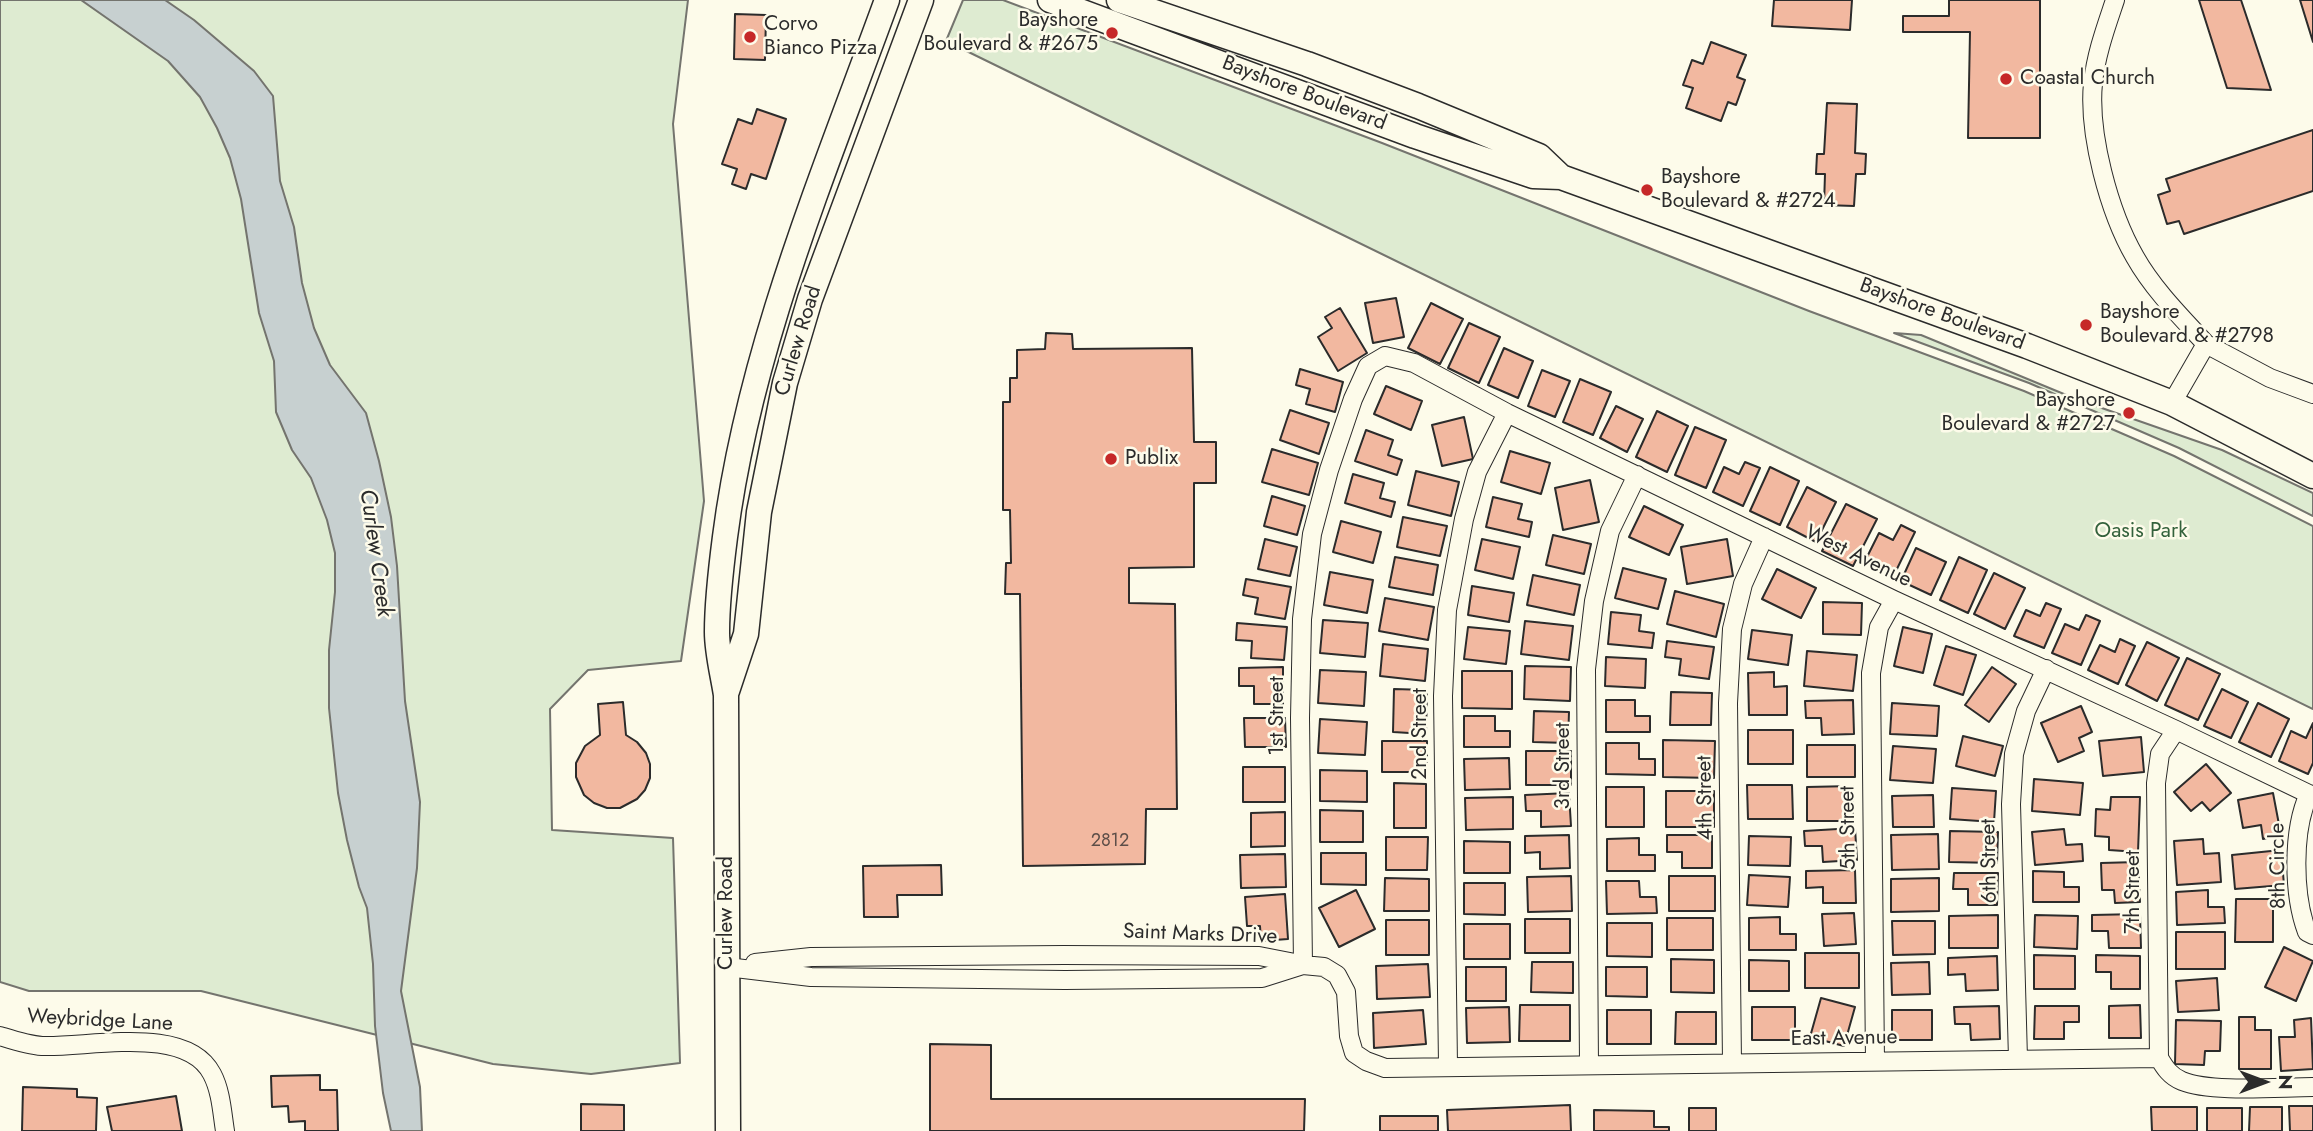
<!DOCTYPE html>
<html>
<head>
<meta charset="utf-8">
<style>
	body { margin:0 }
	#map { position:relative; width:2313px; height:1131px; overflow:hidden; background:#fdfbea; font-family:Jost,sans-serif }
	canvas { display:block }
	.north { position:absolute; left:2229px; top:1047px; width:70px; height:70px; -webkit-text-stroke:5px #fdfbea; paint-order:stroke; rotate:90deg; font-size:19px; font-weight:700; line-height:28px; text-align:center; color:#2b2b2b }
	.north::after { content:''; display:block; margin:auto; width:24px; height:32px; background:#2b2b2b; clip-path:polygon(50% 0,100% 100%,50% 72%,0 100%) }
</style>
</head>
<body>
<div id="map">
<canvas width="2313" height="1131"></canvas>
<div class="north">N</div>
</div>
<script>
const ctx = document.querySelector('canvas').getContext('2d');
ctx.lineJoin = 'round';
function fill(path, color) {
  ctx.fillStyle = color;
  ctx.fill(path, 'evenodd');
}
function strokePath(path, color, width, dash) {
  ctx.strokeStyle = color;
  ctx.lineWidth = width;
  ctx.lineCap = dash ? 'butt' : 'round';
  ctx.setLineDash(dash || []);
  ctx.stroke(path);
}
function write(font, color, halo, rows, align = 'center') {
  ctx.font = font + ' Jost,sans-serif';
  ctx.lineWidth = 5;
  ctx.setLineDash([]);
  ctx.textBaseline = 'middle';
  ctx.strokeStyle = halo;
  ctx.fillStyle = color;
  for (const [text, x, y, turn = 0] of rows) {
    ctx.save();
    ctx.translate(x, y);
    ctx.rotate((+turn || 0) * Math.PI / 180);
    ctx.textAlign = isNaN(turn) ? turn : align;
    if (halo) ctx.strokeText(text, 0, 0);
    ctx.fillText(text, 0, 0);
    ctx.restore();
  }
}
const green = new Path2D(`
	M0 0H688L673 124 704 501 681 661 588 670 550 709 552 830 673 838 680 1063 591 1074 493 1064 201 991H29L0 982Z
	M963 0H1003L1382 143 1809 311 2024 391 2174 456 2313 526V709L946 41Z
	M1894 333 1921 335 2076 399 2222 450 2313 493V516L2179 448 2029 383Z`);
fill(green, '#deebd1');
strokePath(green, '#74746e', 2);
const water = new Path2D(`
	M81 0H165L194 20 254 71 273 96 280 181 294 227 302 283 314 328 330 365 366 413 379 461 391 517 397 566 405 701 420 802 417 868 401 991 420 1087 422 1131H391L383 1093 375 1026 373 964 367 908 359 887 347 840 338 793 329 708V650L335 592V553L327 520 311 478 292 450 276 412 274 361 259 313 241 199 230 158 217 128 200 97 168 61Z`);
fill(water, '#c7d0d0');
strokePath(water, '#74746e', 2);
const building = new Path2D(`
	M1774 0H1852L1850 30 1772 26Z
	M1949 0H2040V138H1968L1970 32H1903V16H1949Z
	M2199 0H2241L2271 90 2227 88Z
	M2300 0H2313V42Z
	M735 14 766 15 765 60 734 59Z
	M1711 42 1746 55 1737 77 1745 80 1736 105 1728 102 1721 121 1686 108 1693 88 1683 85 1692 60 1703 64Z
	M1827 103 1857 104 1855 153 1866 154 1865 174H1856L1854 206 1824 205 1825 174H1816L1817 154H1824Z
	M757 109 786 119 766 179 751 174 746 189 732 184 737 169 722 164 738 119 752 124Z
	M2313 130V191L2184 234 2179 221 2167 224 2158 195 2170 191 2166 179Z
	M1396 298 1404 337 1373 343 1365 303Z
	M1431 303 1463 319 1440 364 1408 348Z
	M1340 308 1367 353 1338 371 1318 337 1332 328 1325 317Z
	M1469 323 1500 337 1479 383 1448 368Z
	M1046 333 1072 334 1073 349 1192 348 1194 442H1216V483H1194V567L1129 568V603L1175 604 1177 809H1146L1145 864 1023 866 1020 594H1005L1006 563H1011L1010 510H1003V402H1010V378H1017V350L1045 349Z
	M1504 348 1533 361 1518 398 1488 385Z
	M1300 369 1343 382 1335 412 1306 404 1310 389 1296 385Z
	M1542 370 1570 381 1555 417 1528 406Z
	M1580 379 1611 392 1593 435 1563 422Z
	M1386 386 1422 401 1411 430 1374 414Z
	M1616 406 1643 419 1627 452 1600 438Z
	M1290 410 1329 423 1319 454 1280 440Z
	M1657 411 1688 426 1667 472 1636 457Z
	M1464 417 1473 459 1442 466 1432 425Z
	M1695 427 1726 440 1706 488 1675 475Z
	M1366 430 1393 440 1388 455 1402 460 1397 475 1355 461Z
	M1272 449 1318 463 1309 495 1262 482Z
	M1510 451 1550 463 1541 494 1501 482Z
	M1745 462 1760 468 1743 506 1713 492 1724 467 1739 474Z
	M1770 467 1799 481 1780 525 1750 511Z
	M1416 471 1459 482 1451 516 1408 505Z
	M1353 474 1384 483 1380 498 1395 502 1391 517 1345 503Z
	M1590 480 1599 522 1563 530 1555 488Z
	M1807 487 1836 502 1816 542 1787 527Z
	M1272 496 1305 506 1297 535 1264 526Z
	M1493 497 1522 504 1518 519 1532 522 1529 537 1486 527Z
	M1846 504 1877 519 1853 566 1822 551Z
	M1644 506 1683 525 1669 555 1629 537Z
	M1403 517 1447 526 1440 556 1397 547Z
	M1341 521 1381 532 1373 563 1333 552Z
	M1901 525 1915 532 1893 577 1864 563 1879 533 1893 540Z
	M1553 535 1591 544 1584 574 1546 565Z
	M1265 539 1297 547 1290 576 1258 569Z
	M1482 539 1520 547 1513 579 1475 570Z
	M1727 539 1733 576 1687 584 1681 547Z
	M1916 548 1946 562 1931 595 1901 581Z
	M1395 557 1438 565 1433 595 1389 587Z
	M1959 557 1987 570 1968 613 1940 600Z
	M1623 568 1666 579 1658 609 1615 598Z
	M1777 569 1816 588 1801 618 1762 599Z
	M1330 572 1373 580 1367 613 1324 605Z
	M1994 573 2025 588 2005 629 1974 614Z
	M1533 575 1580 585 1574 615 1527 605Z
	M1246 579 1291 587 1285 619 1255 614 1258 598 1243 595Z
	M1472 586 1514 593 1509 622 1468 615Z
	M1675 591 1724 604 1716 637 1667 624Z
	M1385 598 1434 607 1428 640 1379 631Z
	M1823 602 1862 603 1861 635 1823 634Z
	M2046 603 2061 609 2044 648 2014 636 2026 610 2040 616Z
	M1611 612 1641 615 1639 631 1654 633 1652 648 1608 644Z
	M2086 615 2100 621 2081 665 2052 653 2065 624 2079 630Z
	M1323 620 1368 623 1365 657 1320 653Z
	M1525 621 1573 626 1569 660 1521 654Z
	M1237 623 1287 627 1284 660 1251 658 1252 641 1236 640Z
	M1468 627 1510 631 1506 664 1464 659Z
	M1903 627 1932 634 1923 673 1894 666Z
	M1752 630 1792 635 1788 665 1748 659Z
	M2120 639 2135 646 2118 684 2088 670 2100 645 2115 652Z
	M1667 641 1714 647 1709 679 1679 675 1681 659 1665 657Z
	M2147 642 2179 658 2157 701 2126 685Z
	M1383 644 1428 649 1425 681 1380 676Z
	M1946 646 1976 655 1963 695 1934 685Z
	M1807 651 1857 655 1853 691 1804 686Z
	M1606 657 1646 659 1645 688 1605 686Z
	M2187 658 2220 674 2198 720 2165 705Z
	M1525 666 1571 667 1570 701 1524 699Z
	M1283 667V704H1254V686H1239V668Z
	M1992 667 2016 684 1989 722 1965 705Z
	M1320 670 1366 672 1364 706 1318 703Z
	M1462 671H1512V709L1462 708Z
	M1774 672V687L1787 686V715H1749L1748 673Z
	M1394 689 1427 690 1426 734 1393 732Z
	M2222 689 2248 702 2231 738 2204 726Z
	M1671 692 1712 693 1711 725H1670Z
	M1606 700H1635V716H1650V732H1606Z
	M1853 700 1854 734 1822 735 1821 718H1806L1805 701Z
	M623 702 626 735 637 742 646 753 650 764V778L645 790 637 799 620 808H607L594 803 584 795 576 777V763L585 746 600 735 598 704Z
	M1892 703 1939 706 1937 736 1890 734Z
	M2258 703 2289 719 2271 757 2239 742Z
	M2081 706 2092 732 2079 738 2084 751 2058 762 2041 723Z
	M1534 711 1569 712 1568 743 1533 742Z
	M1464 716H1495V731H1510V747H1464Z
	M1244 718H1285L1286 747H1245Z
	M1320 719 1367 722 1365 755 1318 753Z
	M2313 723V763L2308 774 2279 761 2291 731 2306 738Z
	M1748 730H1793V764H1748Z
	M1963 736 2003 746 1995 776 1956 766Z
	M2141 737 2144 772 2103 776 2099 741Z
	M1663 740 1715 741 1714 778 1663 777Z
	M1382 741H1427V772H1382Z
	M1606 743H1639V759H1655V775L1606 774Z
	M1807 745H1855V777H1807Z
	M1893 746 1936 749 1933 783 1890 780Z
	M1526 751H1571V785H1526Z
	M1509 758 1510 789 1465 790 1464 759Z
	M2206 764 2231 793 2210 811 2202 802 2191 811 2174 792Z
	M1243 767H1285V802H1243Z
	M1320 770 1367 771V802L1320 801Z
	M2034 779 2083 783 2080 815 2032 811Z
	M1394 783 1426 784V828H1394Z
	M1747 785H1792L1793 819H1748Z
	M1853 786V821H1807V787Z
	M1606 787H1644V827H1606Z
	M1952 788 1996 791 1994 822 1950 819Z
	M1666 791H1714V827H1666Z
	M1569 793 1571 826 1541 827V811H1526L1525 795Z
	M2273 793 2281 835 2263 839 2261 825 2243 828 2238 800Z
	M1933 795 1934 827H1893L1892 796Z
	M1513 797V829L1466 830 1465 798Z
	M2111 797H2140L2138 852 2109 850V837L2095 836 2096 809 2110 810Z
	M1320 810 1363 811V842H1320Z
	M1285 812V846L1251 847V813Z
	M1855 828 1857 860 1823 862 1822 846H1805L1804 831Z
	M2064 829 2066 845 2082 844 2083 861 2035 865 2032 832Z
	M1950 831 1998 832 1997 863 1949 862Z
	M1938 834 1939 869 1892 870 1891 835Z
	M1569 835 1570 868 1540 869V852L1525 853V836Z
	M1667 835H1712V868H1682V852H1667Z
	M1749 836 1791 837 1790 866 1748 865Z
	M1386 837H1428L1427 870H1386Z
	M1639 838V855H1655V871H1607V839Z
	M2203 839 2204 854 2219 853 2221 882 2177 885 2174 841Z
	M1464 841 1510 842V873H1464Z
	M2281 850 2284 885 2235 889 2232 855Z
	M1321 853H1366V885L1321 884Z
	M1285 854 1286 887 1241 888 1240 855Z
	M2138 862 2140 902 2115 903 2114 890H2102L2101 863Z
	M941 865 942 895H897L898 917H864L863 866Z
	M1855 870 1856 903H1823V887L1806 888V871Z
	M2033 871 2064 872V887H2079V902H2033Z
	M1954 873H1998L1997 905H1968V889H1953Z
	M1749 875 1790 877 1788 907 1747 905Z
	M1571 876 1572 911 1528 912 1527 877Z
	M1669 876H1715V911H1669Z
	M1385 878 1429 879V911H1384Z
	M1939 878V911L1891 912V879Z
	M1606 881H1639L1640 897H1656L1657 913 1607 914Z
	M1464 883H1505V915L1464 914Z
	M1356 890 1375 929 1339 947 1319 908Z
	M2208 890V907H2224L2225 923 2177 925 2176 892Z
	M1285 894 1288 939 1261 941 1260 926H1247L1245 897Z
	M2236 899H2273V942H2235Z
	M1854 913 1856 944 1824 946 1822 914Z
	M2140 914 2141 948H2109L2108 931H2092V915Z
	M1998 915V948H1949V916Z
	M2035 915 2078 916 2077 949 2034 947Z
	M1780 917V934H1796V950H1749V918Z
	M1667 918H1713V950H1667Z
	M1525 919H1570V953H1525Z
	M1386 920H1429V955H1386Z
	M1892 921H1935V954L1893 955Z
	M1607 923H1652V957L1607 956Z
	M1464 924H1510V959H1464Z
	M2176 932H2225V969H2176Z
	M2284 947 2313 961 2296 1001 2265 987Z
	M1805 953H1859V988H1805Z
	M2034 955 2075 956V989H2034Z
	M2096 955 2140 956V989H2111V972H2096Z
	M1997 956 1998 990 1966 991 1965 974 1948 975V958Z
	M1671 959 1714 960V993L1671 992Z
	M1749 960 1789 961V991H1749Z
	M1532 962H1573V993L1531 992Z
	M1929 962 1930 994 1892 995 1891 963Z
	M1428 964 1430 997 1377 999 1376 966Z
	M1466 967H1506V1001H1466Z
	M1606 967H1647V997L1606 996Z
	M2217 978 2219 1010 2178 1012 2176 981Z
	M1821 998 1855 1007 1844 1046 1810 1037Z
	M1520 1005H1570V1041H1519Z
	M2140 1005 2141 1038H2109V1006Z
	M1999 1006 2000 1039 1971 1040 1970 1024H1955L1954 1007Z
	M2035 1006H2079V1022H2064V1039H2034Z
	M1509 1007 1510 1042 1467 1043 1466 1008Z
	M1752 1007H1795V1040H1752Z
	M1423 1010 1426 1044 1374 1048 1373 1013Z
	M1607 1010H1651V1044H1607Z
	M1892 1010H1932V1040H1892Z
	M1676 1012H1716V1044H1675Z
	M2239 1017H2255V1030H2271V1069H2239Z
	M2311 1018 2313 1069 2281 1071 2279 1037H2295L2294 1020Z
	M2176 1020 2221 1021 2220 1051H2205L2204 1065 2175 1064Z
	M930 1044 991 1045V1099H1305L1304 1131H930Z
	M320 1075V1090H337L338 1131H305V1121L289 1122 288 1106 272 1107 271 1076Z
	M23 1087 77 1089V1097L97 1098 96 1131H22Z
	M176 1096 182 1131H112L107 1107Z
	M581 1104 624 1105V1131H581Z
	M1570 1105 1571 1131H1448L1447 1110Z
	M2289 1106H2313V1131H2290Z
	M2151 1107H2197V1131H2152Z
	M2250 1107H2282V1131H2249Z
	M1689 1108H1716V1131H1689Z
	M2207 1108H2242V1131H2207Z
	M1594 1110 1654 1111V1127H1669V1131H1594Z
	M1380 1116H1438V1131H1380Z`);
fill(building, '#f2b8a0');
strokePath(building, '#2b2b2b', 2);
const minor = new Path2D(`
	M2115 0C2106 27 2096 54 2093 83 2088 134 2109 212 2135 257 2153 289 2181 317 2206 344L2172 403
	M2206 344 2270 378 2313 394
	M2309 794C2292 830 2293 895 2307 932L2313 935
	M755 963 811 957 1064 955 1259 956 1300 964
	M727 967 811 977 1065 980 1262 978 1303 965
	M0 1036C13 1040 28 1045 42 1046 89 1048 186 1024 212 1074 221 1091 222 1112 225 1131
	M2159 1058 1385 1068 1366 1061 1354 1053 1349 1036 1346 992 1337 975 1324 967 1303 965 1300 718 1302 619 1312 534 1329 470 1353 399 1368 366 1385 356 1414 363 1507 413 1894 600 2176 730 2313 796
	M2159 1058 2156 783 2160 754 2176 730
	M2159 1058C2165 1068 2170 1076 2182 1081 2211 1093 2279 1087 2313 1087
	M2018 1059 2011 804 2014 754 2026 711 2046 669
	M1875 1061 1871 673 1879 627 1894 600
	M1732 1063 1728 703 1732 629 1743 584 1764 537
	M1589 1064 1586 669 1594 601 1610 531 1637 475
	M1448 1065 1443 696 1447 610 1464 519 1477 472 1507 413`);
const secondary = new Path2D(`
	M1050 0 1415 136 1533 176 1561 177 2027 346 2172 403 2313 476
	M1119 0 1307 64 1418 106 1539 156 1561 177
	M727 691 746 634 759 512 785 383 810 299 921 0
	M728 1131 726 695C723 675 717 653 717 632 717 601 721 568 725 537 749 350 823 176 887 0`);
strokePath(minor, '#2b2b2b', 20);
strokePath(secondary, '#2b2b2b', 27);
strokePath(minor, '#fdfbea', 18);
strokePath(secondary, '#fdfbea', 24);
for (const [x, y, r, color] of [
	[1112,33,7,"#c62828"],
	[750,37,7,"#c62828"],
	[2006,79,7,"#c62828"],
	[1647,190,7,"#c62828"],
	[2086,325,7,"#c62828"],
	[2129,413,7,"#c62828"],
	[1111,459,7,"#c62828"]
]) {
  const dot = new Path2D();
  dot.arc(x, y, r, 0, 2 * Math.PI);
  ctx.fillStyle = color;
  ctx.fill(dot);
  strokePath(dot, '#fdfbea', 2.5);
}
write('18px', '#5d4e48', null, [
	["2812",1110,842]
]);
write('21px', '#2b2b2b', '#fdfbea', [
	["Bayshore",1098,21,"right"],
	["Boulevard & #2675",1098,45,"right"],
	["Corvo",764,25],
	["Bianco Pizza",764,49],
	["Coastal Church",2020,79],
	["Bayshore",1661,178],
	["Boulevard & #2724",1661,202],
	["Bayshore",2100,313],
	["Boulevard & #2798",2100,337],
	["Bayshore",2115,401,"right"],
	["Boulevard & #2727",2115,425,"right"],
	["Publix",1125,459]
], 'left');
write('21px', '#2b2b2b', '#fdfbea', [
	["Bayshore Boulevard",1304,94,21],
	["Bayshore Boulevard",1942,315,20],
	["Curlew Road",799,341,-73],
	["West Avenue",1858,557,26],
	["1st Street",1278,716,-90],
	["2nd Street",1421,734,-90],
	["3rd Street",1564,766,-90],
	["4th Street",1706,798,-91],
	["5th Street",1849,828,-91],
	["6th Street",1990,861,-91],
	["8th Circle",2279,866,-91],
	["7th Street",2134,892,-90],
	["Curlew Road",727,913,-90],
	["Saint Marks Drive",1200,935,2],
	["Weybridge Lane",100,1021,3],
	["East Avenue",1844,1039,-1]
]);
write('21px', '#34623c', '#fdfbea', [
	["Oasis Park",2141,532]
]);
write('italic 23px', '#2b2b2b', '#fdfbea', [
	["Curlew Creek",375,553,82]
]);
</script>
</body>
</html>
